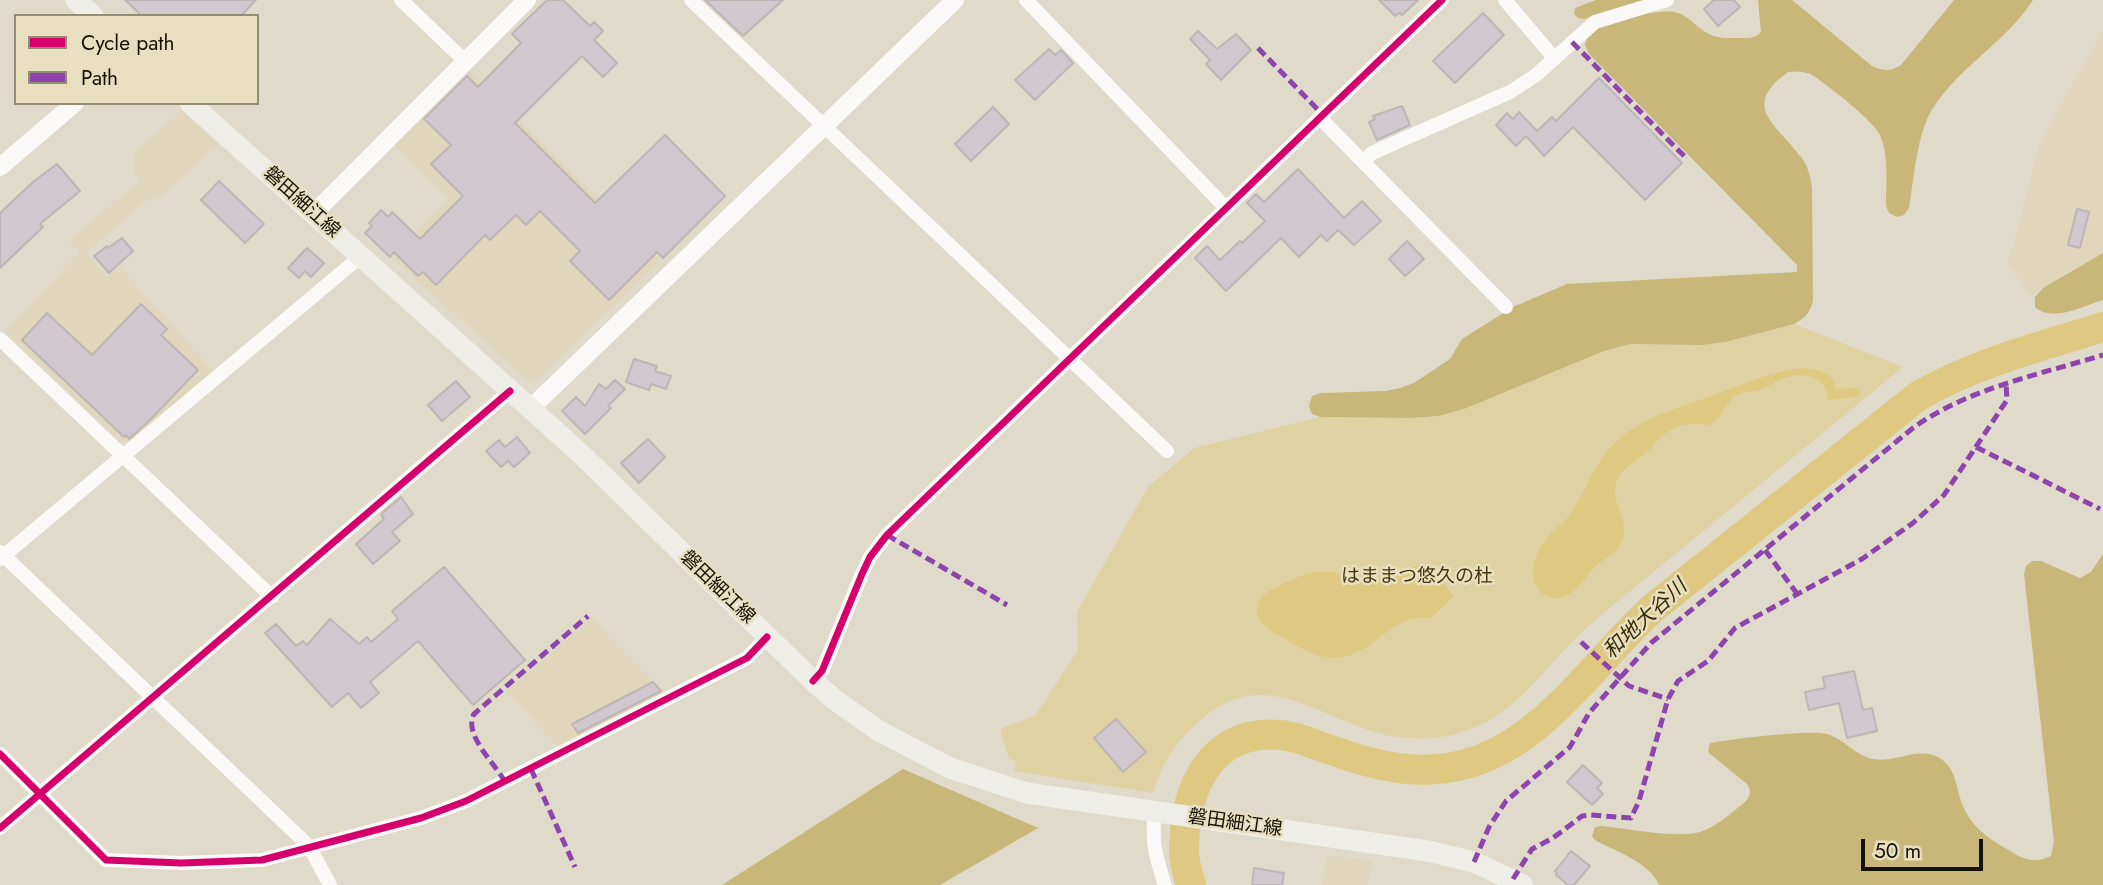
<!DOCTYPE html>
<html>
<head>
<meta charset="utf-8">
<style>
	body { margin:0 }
	#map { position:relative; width:2103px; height:885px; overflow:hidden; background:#dfdaca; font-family:Jost,sans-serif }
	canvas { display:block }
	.legend { position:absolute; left:14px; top:14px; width:245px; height:91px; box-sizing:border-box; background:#e8dfc1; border:2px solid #938d77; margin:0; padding:9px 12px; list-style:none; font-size:21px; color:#141107 }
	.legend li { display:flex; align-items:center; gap:14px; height:35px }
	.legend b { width:35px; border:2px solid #938d77 }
	.scale { position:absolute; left:1861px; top:839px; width:122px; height:32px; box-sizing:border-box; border:4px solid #141107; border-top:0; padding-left:9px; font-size:21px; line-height:24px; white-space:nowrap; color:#141107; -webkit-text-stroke:5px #e8dfc1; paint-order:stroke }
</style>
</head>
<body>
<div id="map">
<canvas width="2103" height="885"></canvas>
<ul class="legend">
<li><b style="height:9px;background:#d6006c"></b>Cycle path</li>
<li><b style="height:9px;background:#8e44ad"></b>Path</li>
</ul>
<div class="scale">50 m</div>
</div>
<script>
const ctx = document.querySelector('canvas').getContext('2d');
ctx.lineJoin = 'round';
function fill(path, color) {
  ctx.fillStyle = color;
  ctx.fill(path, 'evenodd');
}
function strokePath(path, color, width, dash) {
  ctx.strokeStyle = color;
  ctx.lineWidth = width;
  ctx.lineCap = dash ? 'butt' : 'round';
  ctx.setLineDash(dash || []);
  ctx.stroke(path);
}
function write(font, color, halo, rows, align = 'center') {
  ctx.font = font + ' Jost,"Noto Sans JP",sans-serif';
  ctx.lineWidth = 5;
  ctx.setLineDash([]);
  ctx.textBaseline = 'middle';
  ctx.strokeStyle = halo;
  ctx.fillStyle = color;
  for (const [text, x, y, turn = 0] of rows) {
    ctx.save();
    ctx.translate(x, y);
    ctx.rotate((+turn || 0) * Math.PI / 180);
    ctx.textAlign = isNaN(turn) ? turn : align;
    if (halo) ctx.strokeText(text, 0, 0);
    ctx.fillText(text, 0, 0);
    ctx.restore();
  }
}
fill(new Path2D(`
	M2103 30V253L2031 295 2008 264 2039 144Z
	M468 69 661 260 532 384 391 257 449 199 393 144Z
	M182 111 219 145 157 199 150 198 86 252 107 277 120 267 213 371 129 442H121L5 331 80 252 69 241 140 180 133 171 134 152Z
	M591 618 664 693 559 747 506 692Z
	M1326 855 1373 860 1367 885H1322Z`), '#dfd6bb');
fill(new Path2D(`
	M1794 324 1903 367 1617 602C1604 613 1590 624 1577 637 1539 674 1513 718 1459 733 1436 740 1409 740 1385 735 1320 719 1264 664 1202 719 1175 743 1164 758 1153 793L1014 771 1016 761 1009 759 1000 729 1035 716 1078 650 1077 612 1148 487 1194 448 1320 417 1410 418 1439 416 1464 409 1603 351 1630 344 1702 345 1726 342Z`), '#e0d1a3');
fill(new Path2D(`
	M1596 0H1646L1584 19 1578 18 1574 14 1575 8Z
	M1758 0H1792L1872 66C1884 71 1890 72 1901 65L1954 0H2033C2006 42 1960 66 1933 108 1917 132 1914 179 1909 208L1904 215 1897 217 1889 213 1886 206C1886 184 1889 156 1880 135 1875 122 1823 81 1810 74 1802 71 1796 71 1788 72 1740 107 1776 123 1800 156 1808 165 1810 176 1812 187L1813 301C1810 313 1805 318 1794 324L1726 342 1702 345 1630 344 1604 351 1464 409 1439 416 1410 418 1320 417 1312 414 1309 406 1312 396 1321 393 1385 391 1400 388 1414 383 1450 359 1462 339 1513 307 1567 284 1797 272V265L1589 54 1585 45C1586 42 1587 38 1589 35 1601 21 1661 7 1678 13 1690 17 1698 29 1709 34 1719 39 1731 38 1742 38 1750 38 1756 38 1761 32Z
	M2103 253V300C2082 306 2053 323 2035 307V297L2043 288Z
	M2103 554V885H1659C1649 862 1617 852 1595 840L1592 836 1595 827 1600 826C1626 828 1677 839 1700 832 1718 826 1732 812 1746 801 1751 794 1751 790 1747 784L1709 753 1708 750 1710 743C1730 739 1810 729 1827 734 1844 739 1856 756 1873 759 1897 764 1923 742 1945 762 1955 771 1957 788 1961 801 1970 827 1989 839 2012 852 2026 861 2036 863 2051 856L2054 842 2024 574 2026 566 2032 561H2041L2080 578 2091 572Z
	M903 769 1038 828 940 885H722Z`), '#c9b779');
fill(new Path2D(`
	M1803 368C1818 370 1833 371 1836 389L1856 388 1860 391V394L1857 397 1828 400C1827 375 1802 371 1782 379 1775 382 1769 386 1762 389 1753 392 1743 391 1735 396 1724 404 1724 418 1710 425 1700 424 1689 423 1679 426 1664 431 1657 442 1647 452 1633 465 1616 469 1615 491 1615 508 1628 520 1623 537 1619 553 1605 557 1595 567 1582 580 1572 603 1549 597 1526 589 1532 558 1543 543 1551 531 1564 524 1572 512 1591 481 1598 453 1629 431 1655 413 1688 405 1717 394 1745 384 1773 370 1803 368Z
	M1421 564 1429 566 1454 596 1431 618C1384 612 1372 668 1321 656 1304 652 1288 640 1273 632 1264 626 1255 619 1257 607 1258 596 1269 591 1278 586 1298 576 1316 568 1339 573 1353 575 1366 581 1381 579 1395 577 1408 570 1421 564Z`), '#dfc881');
strokePath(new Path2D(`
	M1191 885C1188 874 1183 860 1184 848 1185 789 1210 729 1280 735 1297 736 1315 745 1331 750 1375 766 1419 777 1466 764 1544 743 1594 662 1652 609L1917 397C1974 363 2040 347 2103 327`), '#dfc881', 30);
const building = new Path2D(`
	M125 0H256L241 16H142Z
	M547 0H563L590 26 594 22 603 31 594 40 617 63 603 77 582 56 515 123 595 203 665 135 725 196 663 258 657 252 609 300 570 261 580 251 540 211 526 225 516 215 490 240 485 235 436 285 423 272 418 276 394 252 390 257 365 233 372 226 369 223 381 210 388 217 392 212 420 239 463 196 431 164 451 145 424 119 467 76 478 87 521 43 512 34Z
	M705 0H783L743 36Z
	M1379 0H1418L1402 15 1399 13 1395 16Z
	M1714 0H1734L1740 7 1718 26 1704 9Z
	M1483 13 1504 35 1455 83 1433 61Z
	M1198 31 1217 49 1236 34 1251 50 1221 80 1206 64 1210 60 1190 39Z
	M1049 49 1055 55 1061 50 1073 63 1035 100 1015 80Z
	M1599 78 1682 163 1645 200 1573 127 1544 156 1526 136 1516 146 1496 125 1507 113 1513 119 1519 112 1537 131 1552 117 1556 121Z
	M1402 106 1410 125 1377 140 1369 122 1375 119 1373 116Z
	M993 107 1009 124 971 161 955 144Z
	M57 164 80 191 40 224 43 227 0 268V213L33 182Z
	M1298 169 1344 218 1362 201 1381 221 1354 245 1338 230 1327 241 1321 235 1299 257 1281 238 1226 291 1195 258 1207 246 1220 260 1240 241 1242 243 1265 221 1247 203 1256 194 1264 202Z
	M219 181 264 224 245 243 201 200Z
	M2077 209 2089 212 2080 248 2068 245Z
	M122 238 133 251 109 273 94 256 107 246 108 248Z
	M1407 241 1424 259 1405 276 1389 259Z
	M307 248 324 263 311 277 305 271 299 278 288 268Z
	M141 304 167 329 161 335 198 370 150 420 129 439 126 435 124 437 22 340 47 313 92 355Z
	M634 359 657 366 655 371 671 376 666 389 651 384 649 390 626 382Z
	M615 380 625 389 608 406 611 408 585 434 562 411 576 397 585 406 599 384 606 389Z
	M456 381 470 397 442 421 428 405Z
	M517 437 530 453 514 467 508 461 501 467 486 451 499 440 505 447Z
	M648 439 665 457 639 483 621 463Z
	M401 497 413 514 392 532 400 541 373 564 356 544 384 519 381 514Z
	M444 567 525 660 473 705 418 641 370 682 379 693 361 708 348 693 332 707 265 633 276 624 296 646 303 641 307 645 330 619 359 644 367 637 371 642 398 619 392 611Z
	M1854 671 1863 710 1872 708 1877 731 1847 738 1839 703 1809 710 1805 692 1825 688 1823 677Z
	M653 682 661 691 578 733 572 724Z
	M1116 719 1146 752 1123 772 1094 738Z
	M1583 765 1602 783 1597 788 1603 794 1592 805 1567 782Z
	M1571 851 1590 866 1574 885H1568L1556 875 1557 873 1555 871Z
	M1254 868 1284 873 1282 885H1252Z`);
fill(building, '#d1c7cf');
strokePath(building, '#bcb7b6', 2);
strokePath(new Path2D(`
	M401 0 465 61
	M691 0 1167 451
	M1026 0 1226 208
	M1505 0 1554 58
	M1320 118 1506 307
	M1363 162 1372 153 1510 92 1536 75 1595 22 1667 0
	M0 339 272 597
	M0 552 309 846 330 885
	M0 559 360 257
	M813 681 822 671 862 574 870 557 887 535 1442 0
	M0 754 106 860 181 863 262 860 421 818 466 801 747 658 767 637
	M1155 813C1151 842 1156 858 1165 885
	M0 828 510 391`), '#faf9f7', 14);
strokePath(new Path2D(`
	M0 167 75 103
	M313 214 527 0
	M530 409 955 0`), '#faf9f7', 18);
strokePath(new Path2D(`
	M76 0 93 16
	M190 103 581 454 813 681 835 700 879 731 950 768 1027 793 1428 851 1474 862 1523 885`), '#eeede7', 21);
strokePath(new Path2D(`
	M1572 42 1686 158
	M1258 48 1323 115
	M1976 447 2100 509
	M887 535 1007 605
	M1765 550 1798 595
	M1581 642 1629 686 1668 699
	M531 769 575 867
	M505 782C495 763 463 735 474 714L588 616
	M1474 862 1489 827 1506 801 1570 747 1589 713 1651 643 1913 428C1969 388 2038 375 2103 355
	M1513 879 1532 849 1553 838 1582 816 1591 815 1631 818 1639 801 1668 699 1678 681 1708 661 1735 628 1862 559 1913 523 1944 495 2007 400 2006 384`), '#8e44ad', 5, [10, 5]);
strokePath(new Path2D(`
	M813 681 822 671 862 574 870 557 887 535 1442 0
	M0 754 106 860 181 863 262 860 421 818 466 801 747 658 767 637
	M0 828 510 391`), '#d6006c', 7);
write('19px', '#141107', '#e8dfc1', [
	["磐田細江線",301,203,42],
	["磐田細江線",717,588,44],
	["磐田細江線",1235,824,8]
]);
write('19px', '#42360c', '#e8dfc1', [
	["はままつ悠久の杜",1417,577]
]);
write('italic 21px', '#382c01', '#e8dfc1', [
	["和地大谷川",1646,620,-43]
]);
</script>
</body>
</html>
